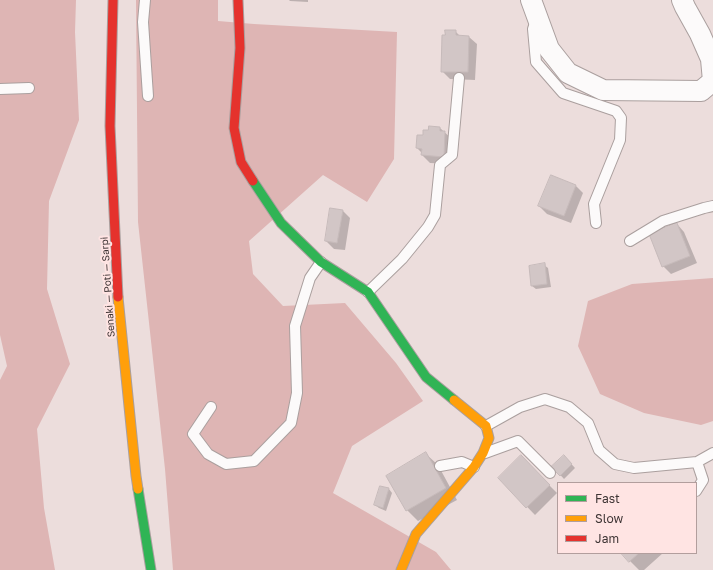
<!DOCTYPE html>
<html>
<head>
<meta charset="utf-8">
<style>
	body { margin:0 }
	#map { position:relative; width:713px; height:570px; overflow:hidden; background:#ecdddc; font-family:"Golos Text",sans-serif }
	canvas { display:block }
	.legend { position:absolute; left:557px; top:482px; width:140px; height:72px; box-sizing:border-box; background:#ffe4e3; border:1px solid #b29e9d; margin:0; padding:5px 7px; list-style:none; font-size:12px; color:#3f3535 }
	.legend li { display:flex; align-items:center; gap:8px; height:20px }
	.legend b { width:20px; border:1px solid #b29e9d }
</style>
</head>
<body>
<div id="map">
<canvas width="713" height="570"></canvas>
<ul class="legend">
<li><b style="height:5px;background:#30b455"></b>Fast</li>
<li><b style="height:5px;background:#ff9f0a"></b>Slow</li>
<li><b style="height:5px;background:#e5322d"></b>Jam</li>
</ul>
</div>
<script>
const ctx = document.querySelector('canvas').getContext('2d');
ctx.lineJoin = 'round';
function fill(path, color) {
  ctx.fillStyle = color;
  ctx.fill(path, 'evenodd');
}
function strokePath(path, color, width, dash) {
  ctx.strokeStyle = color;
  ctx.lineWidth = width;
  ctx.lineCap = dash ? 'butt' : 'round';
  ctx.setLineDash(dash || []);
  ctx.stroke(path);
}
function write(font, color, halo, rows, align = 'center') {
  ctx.font = font + ' "Golos Text",sans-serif';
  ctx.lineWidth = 4;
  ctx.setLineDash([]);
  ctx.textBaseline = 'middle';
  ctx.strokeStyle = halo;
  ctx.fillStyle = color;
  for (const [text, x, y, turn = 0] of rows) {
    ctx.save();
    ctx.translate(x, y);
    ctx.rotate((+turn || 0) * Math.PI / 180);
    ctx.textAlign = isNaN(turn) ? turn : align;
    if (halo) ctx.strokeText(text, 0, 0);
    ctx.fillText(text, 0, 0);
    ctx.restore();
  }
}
fill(new Path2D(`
	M0 0H76L75 32 79 120 49 201 47 289 70 364 37 429 44 508 55 570H0V380L7 366 0 335Z
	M136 0H218V21L254 24 397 32 394 159 367 202 323 175 249 241 253 274 283 306 345 303 396 363 423 401 352 446 333 493 436 552 451 570H173L165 469 138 222Z
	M713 278V421L701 425 644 413 600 394 578 346 588 301 632 284Z`), '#deb5b4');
fill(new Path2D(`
	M289 0H308V2L290 1Z
	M455 31 460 36 469 37 477 44 475 80 450 79 442 71Z
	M440 128 453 140 451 164 430 163 422 155V153L417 148 424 136 429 131Z
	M575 185 583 193 571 223 547 214 539 206Z
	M342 210 350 218 345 250 334 249 326 241Z
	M677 224 684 232 697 263 671 274 663 266Z
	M544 265 548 268 551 287 536 289 532 286Z
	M426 454 438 465 457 500 418 521 407 510Z
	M564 456 575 468 564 479 553 467Z
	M521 457 557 493 535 515 499 478Z
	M389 489 392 493 386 511 379 508 375 505Z
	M622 553H663L644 570H639Z`), '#0003');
const building = new Path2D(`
	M445 30H456V35L469 36 468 72H441L442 35H445Z
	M429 126 440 127V131H445L444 157 421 155 422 149 416 148 417 135H423V130H428Z
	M551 175 576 185 564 216 538 206Z
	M330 208 343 210 337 243 325 241Z
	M677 223 690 256 662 267 649 234Z
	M545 263 547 284 531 286 529 266Z
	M426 452 446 488 406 511 386 476Z
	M521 455 550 485 526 508 498 478Z
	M564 455 572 464 560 476 551 467Z
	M380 486 389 488 383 508 374 505Z
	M621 553H639L629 562Z`);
fill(building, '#d2c6c6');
strokePath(building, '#c6baba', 1);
const lane = new Path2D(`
	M145 0 143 22 148 96
	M535 23 533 29 536 62 563 93 616 111 621 118 620 140 594 204 596 223
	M0 89 29 88
	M630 241 663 221 704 208 713 206
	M368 292 402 259 428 227 435 215 440 165 452 155 459 78
	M211 407 193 434 208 454 226 464 254 461 291 423 297 393 295 326 310 278 321 262
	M486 426 520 407 545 399 569 407 588 423 599 450 615 464 634 468 697 462 703 480 696 491
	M485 453 518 441 550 473
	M697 462 713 453
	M440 466 462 462 474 467`);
const street = new Path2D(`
	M531 0 549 49 568 73 603 90 701 91 713 81 711 59 700 34 685 7 682 0`);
const fast = new Path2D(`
	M253 181 281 223 321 262 368 292 426 377 454 400
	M138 489 151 570`);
const slow = new Path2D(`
	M118 297 136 476 138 489
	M401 570 416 534 474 467 483 453 489 438 486 426 454 400`);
const jam = new Path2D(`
	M113 0 110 126 118 297
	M238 0 240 48 234 128 241 162 253 181`);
strokePath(lane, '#aa9f9e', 12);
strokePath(street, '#aa9f9e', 22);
strokePath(fast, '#aa9f9e', 11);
strokePath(slow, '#aa9f9e', 11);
strokePath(jam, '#aa9f9e', 11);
strokePath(lane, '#fcfafa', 10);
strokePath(street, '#fcfafa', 20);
strokePath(fast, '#30b455', 9);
strokePath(slow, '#ff9f0a', 9);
strokePath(jam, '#e5322d', 9);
write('10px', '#3f3535', '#ffe4e3', [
	["Senaki — Poti — Sarpi",108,287,-94]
]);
</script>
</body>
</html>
